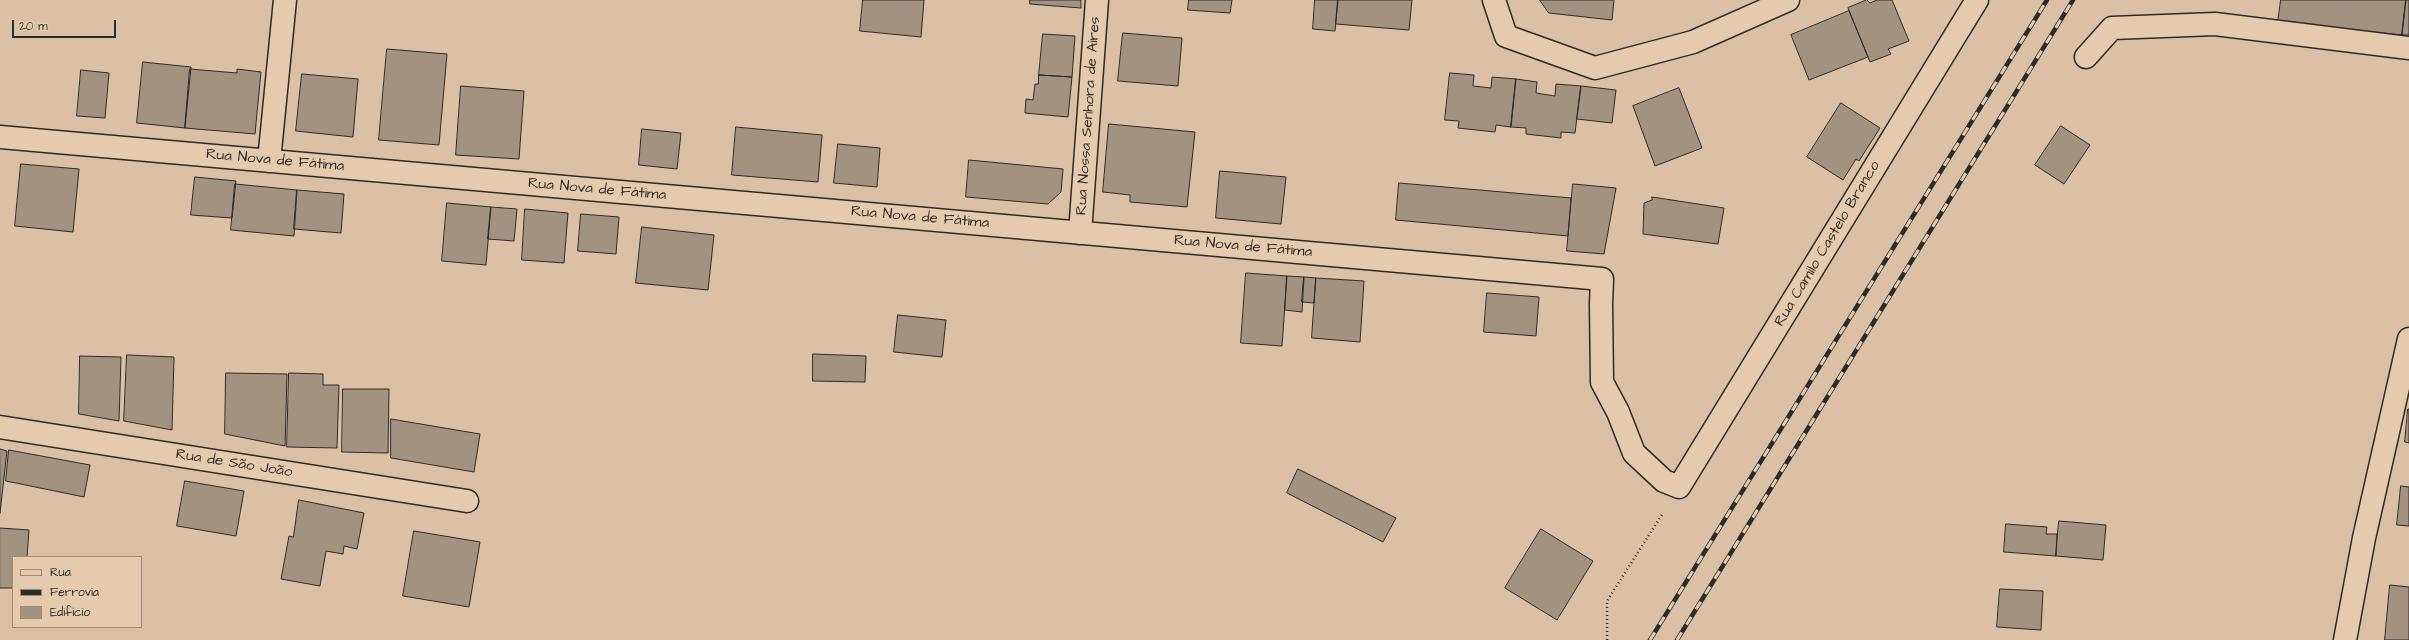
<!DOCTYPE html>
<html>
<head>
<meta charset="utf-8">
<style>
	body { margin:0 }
	#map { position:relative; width:2409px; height:640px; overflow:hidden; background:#dbc0a5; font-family:"Architects Daughter",sans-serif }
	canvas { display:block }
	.legend { position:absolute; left:12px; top:556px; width:130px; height:72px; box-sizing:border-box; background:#e6caad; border:1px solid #9b8a79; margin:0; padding:5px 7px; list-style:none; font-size:12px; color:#2b2b2b }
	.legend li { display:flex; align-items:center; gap:8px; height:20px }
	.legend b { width:20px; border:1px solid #9b8a79 }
	.scale { position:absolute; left:12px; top:20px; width:104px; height:18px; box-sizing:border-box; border:2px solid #2b2b2b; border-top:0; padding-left:5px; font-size:12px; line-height:14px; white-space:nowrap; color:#2b2b2b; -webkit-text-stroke:3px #e6caad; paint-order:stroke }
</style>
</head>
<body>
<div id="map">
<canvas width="2409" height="640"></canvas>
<ul class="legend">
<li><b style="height:5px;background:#e6caad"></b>Rua</li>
<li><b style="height:5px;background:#2b2b2b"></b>Ferrovia</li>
<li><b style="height:11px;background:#a49280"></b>Edifício</li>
</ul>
<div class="scale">20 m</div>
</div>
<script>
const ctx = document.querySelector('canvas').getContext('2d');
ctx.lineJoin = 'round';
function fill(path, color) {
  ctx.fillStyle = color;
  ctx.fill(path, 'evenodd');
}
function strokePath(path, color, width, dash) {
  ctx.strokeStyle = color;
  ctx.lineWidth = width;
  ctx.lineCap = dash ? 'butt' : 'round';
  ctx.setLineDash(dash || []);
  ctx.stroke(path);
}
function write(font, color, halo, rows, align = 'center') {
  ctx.font = font + ' "Architects Daughter",sans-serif';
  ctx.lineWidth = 3;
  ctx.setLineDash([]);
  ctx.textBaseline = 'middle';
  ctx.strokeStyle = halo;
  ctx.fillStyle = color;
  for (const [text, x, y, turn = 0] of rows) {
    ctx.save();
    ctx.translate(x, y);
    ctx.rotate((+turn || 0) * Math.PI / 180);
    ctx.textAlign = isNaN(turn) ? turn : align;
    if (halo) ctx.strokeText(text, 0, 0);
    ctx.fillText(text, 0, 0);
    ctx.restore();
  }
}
const building = new Path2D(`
	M863 0H924L921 37 860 31Z
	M1030 0H1081V8L1030 4Z
	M1189 0H1232L1230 13 1188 10Z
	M1315 0H1338L1335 31 1313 29Z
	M1338 0H1412L1409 30 1336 24Z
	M1540 0H1614L1612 20 1549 13Z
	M1867 0 1870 3 1877 0H1892L1909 41 1888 49 1891 54 1870 62 1848 8Z
	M2281 0H2406L2402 35 2278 22Z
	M2406 0H2409V35H2402Z
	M1849 11 1868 57 1809 80 1791 35Z
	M1123 33 1182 38 1178 86 1118 81Z
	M1043 34 1075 36 1072 77 1039 75Z
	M387 49 447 54 439 145 379 140Z
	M143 62 191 67 185 128 137 123Z
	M190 69 237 73V69L261 72 255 134 185 128Z
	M81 70 109 73 105 118 77 116Z
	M1450 73 1474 75 1473 86 1491 88 1492 77 1516 79 1511 127 1496 125 1495 132 1458 128 1459 121 1445 120Z
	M302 74 358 79 353 137 296 131Z
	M1039 75 1072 77 1068 117 1025 113 1026 99 1033 100 1035 84H1038Z
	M1516 79 1537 82 1536 93 1555 96 1556 84 1581 86 1575 133 1561 132V138L1526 134V128L1511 127Z
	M461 86 524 91 519 159 456 155Z
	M1581 86 1616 90 1612 123 1577 119Z
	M1679 88 1702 148 1655 166 1633 106Z
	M1841 103 1880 128 1859 161 1856 159 1843 180 1807 157Z
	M1109 124 1195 132 1187 207 1130 202V195L1103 192Z
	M2061 126 2090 145 2064 184 2035 165Z
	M736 127 822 135 818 182 732 175Z
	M642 129 681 133 677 169 639 165Z
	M838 144 880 148 877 187 834 183Z
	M969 160 1063 169 1061 192 1048 204 966 197Z
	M21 164 79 169 73 232 15 226Z
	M1220 171 1286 177 1281 224 1216 218Z
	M195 177 236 181 232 218 191 215Z
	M1399 183 1571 198 1568 236 1396 220Z
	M235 184 297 190 294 236 231 230Z
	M1573 184 1616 188 1604 254 1567 251Z
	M297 190 344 194 341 233 294 229Z
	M1652 197 1724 208 1718 244 1643 234 1644 203 1652 200Z
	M447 203 491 207 486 265 442 261Z
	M491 207 517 209 514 241 488 239Z
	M525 209 568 213 564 263 522 260Z
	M581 214 619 217 616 254 578 251Z
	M642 227 714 235 708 290 636 283Z
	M1246 273 1287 276 1282 346 1241 343Z
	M1287 276 1304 277 1302 312 1285 310Z
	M1304 277 1316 278 1314 303 1302 302Z
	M1316 278 1364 281 1360 342 1312 338Z
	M1487 293 1539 297 1536 336 1484 332Z
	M898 315 946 320 942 357 894 352Z
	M813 354 866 356 865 382 813 381Z
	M127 355 174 357 172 430 124 421Z
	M80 356 121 357 119 421 79 414Z
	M226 373 287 374 285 446 225 434Z
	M289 373 323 374V385H339L337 448 287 447Z
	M343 389H389L388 453 342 452Z
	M2408 409H2409V443L2405 442Z
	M391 419 480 434 474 472 391 458Z
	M0 449 7 451 0 513Z
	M9 450 90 465 84 497 6 481Z
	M1298 469 1396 518 1383 542 1287 493Z
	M185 481 244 491 236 536 177 526Z
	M2401 486 2409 487V526L2397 525Z
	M299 500 364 513 357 549 344 546 343 554 326 551 320 586 281 579 289 536 293 537Z
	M2059 521 2106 525 2103 560 2056 556Z
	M2006 524 2047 527 2046 534H2057L2056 556 2004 552Z
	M0 528 29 530 27 557H13V588H0Z
	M1541 529 1593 561 1557 620 1505 588Z
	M414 531 480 542 469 607 403 596Z
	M2390 585 2409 587V640H2385Z
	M2000 589 2043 591 2041 630 1997 627Z`);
fill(building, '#a49280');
strokePath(building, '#2b2b2b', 1);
const minor = new Path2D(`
	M1494 0 1506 36 1595 68 1693 42 1788 0
	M2086 57 2112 28 2215 24 2409 48
	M0 137 1602 279 1601 304 1602 382 1618 412 1634 453 1664 481 1679 487 1977 0
	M269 161 285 0
	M1080 233 1097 0
	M0 427 467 501
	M2345 640 2364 538 2409 339`);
strokePath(minor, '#2b2b2b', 25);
strokePath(new Path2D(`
	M1607 640V601L1663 513`), '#2b2b2b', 2.5, [1, 3]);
strokePath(minor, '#e6caad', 22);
const rail = new Path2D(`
	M1650 640 2047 0
	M1677 640 2073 0`);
strokePath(rail, '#2b2b2b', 4.5);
strokePath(rail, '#e6caad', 3, [9]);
write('15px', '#2b2b2b', '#e6caad', [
	["Rua Nossa Senhora de Aires",1089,116,-86],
	["Rua Nova de Fátima",275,161,5],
	["Rua Nova de Fátima",597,190,5],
	["Rua Nova de Fátima",920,218,5],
	["Rua Camilo Castelo Branco",1828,244,-59],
	["Rua Nova de Fátima",1243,247,5],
	["Rua de São João",234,464,9]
]);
</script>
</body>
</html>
